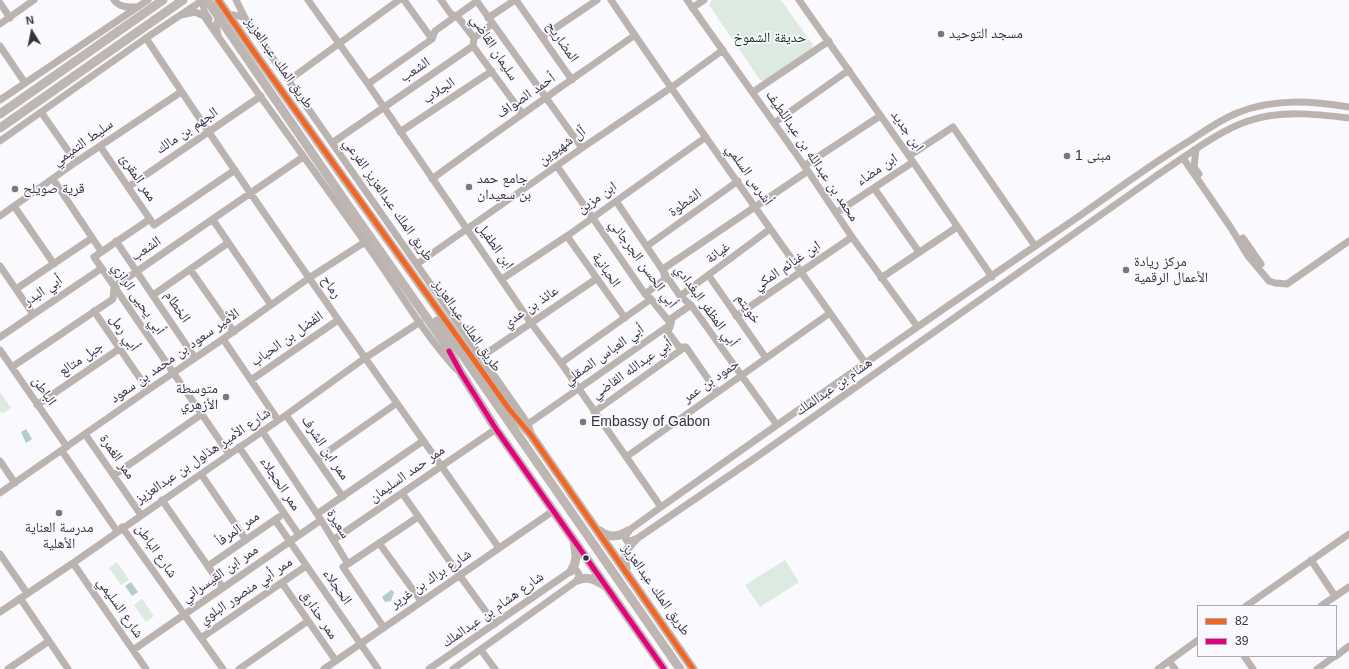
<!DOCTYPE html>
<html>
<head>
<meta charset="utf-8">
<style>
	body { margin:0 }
	#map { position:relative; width:1349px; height:669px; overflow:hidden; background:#faf9fd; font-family:Arial,sans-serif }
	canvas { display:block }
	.legend { position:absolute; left:1197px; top:605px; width:140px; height:52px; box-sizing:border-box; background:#f9f8fe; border:1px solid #aaa9b2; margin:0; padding:5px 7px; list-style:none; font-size:12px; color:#34323f }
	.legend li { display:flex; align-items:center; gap:8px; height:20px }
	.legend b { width:20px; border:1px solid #aaa9b2 }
	.north { position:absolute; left:12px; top:12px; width:40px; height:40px; -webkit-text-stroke:3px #f9f8fe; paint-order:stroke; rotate:350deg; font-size:11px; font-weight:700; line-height:16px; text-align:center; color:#34323f }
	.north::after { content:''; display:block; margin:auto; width:14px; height:18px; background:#34323f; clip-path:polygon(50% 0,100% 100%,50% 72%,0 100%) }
</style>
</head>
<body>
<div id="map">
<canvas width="1349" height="669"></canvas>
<ul class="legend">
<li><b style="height:5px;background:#f26522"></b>82</li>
<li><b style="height:5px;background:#e5007d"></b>39</li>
</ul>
<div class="north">N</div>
</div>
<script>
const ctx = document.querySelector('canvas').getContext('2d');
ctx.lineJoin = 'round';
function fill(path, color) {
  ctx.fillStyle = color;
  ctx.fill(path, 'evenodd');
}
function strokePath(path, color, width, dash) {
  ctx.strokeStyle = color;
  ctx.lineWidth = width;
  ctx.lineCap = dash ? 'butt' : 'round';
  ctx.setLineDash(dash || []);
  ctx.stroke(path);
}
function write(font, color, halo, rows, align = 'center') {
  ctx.font = font + ' Arial,"Noto Naskh Arabic",sans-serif';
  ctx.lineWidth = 3.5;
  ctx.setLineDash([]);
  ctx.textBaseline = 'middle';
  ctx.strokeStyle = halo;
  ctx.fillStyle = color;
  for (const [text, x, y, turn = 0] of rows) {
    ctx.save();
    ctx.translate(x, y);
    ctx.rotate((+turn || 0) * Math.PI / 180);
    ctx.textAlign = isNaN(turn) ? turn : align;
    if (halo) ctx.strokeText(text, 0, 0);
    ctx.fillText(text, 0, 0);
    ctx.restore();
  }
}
fill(new Path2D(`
	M712 0H781L813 45 812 50 765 82 760 80 709 5Z
	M0 392 11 408 2 414 0 411Z
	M785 560 799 582 760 607 745 585Z
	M117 562 129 580 121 585 109 568Z
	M142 599 154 616 146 622 134 605Z`), '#ddeae2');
fill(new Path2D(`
	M26 429 32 439 26 443 21 432Z
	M131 582 138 592 132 596 125 586Z
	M391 590 393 591 394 592 391 601 385 602 382 597Z`), '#b2ccd1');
strokePath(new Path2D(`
	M114 0C120 8 128 7 138 7
	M203 0 204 11 209 19
	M236 0 245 18 528 424 531 433
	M308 0 368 84 531 323 561 363 661 507
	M404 0 432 39
	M441 0 451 14 457 16 474 38 473 46 522 113
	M476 0 582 148
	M516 0 572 80
	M611 0C694 123 781 243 866 364
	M687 0 808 171 852 237 917 326
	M799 0 909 156 992 277
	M0 3 10 18
	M692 8 704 0
	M181 15 195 12 204 16C256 92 311 166 364 241 395 283 421 331 456 369
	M488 18 512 2 513 0
	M0 24 34 0
	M218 35C212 11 228 12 245 18
	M542 37 597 0
	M146 38C260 211 380 379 499 548
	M474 38 492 24
	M0 46 25 83
	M289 80 399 0
	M368 84 432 39 435 31 477 1
	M753 92 829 41
	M0 100 148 0
	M1349 107C1311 101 1273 98 1237 113 1220 120 1206 130 1191 140 1144 168 1101 202 1056 232 923 322 792 414 661 507L628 531 625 538 627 541 635 540 755 458 1156 176C1183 158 1218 131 1248 121 1281 110 1316 114 1349 118
	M41 112 76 162
	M774 123 849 70
	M400 132 492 71
	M0 141 146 38 203 0
	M332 143 473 46
	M100 146 154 225 235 170
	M1196 149 1194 167 1199 174
	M909 156 953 127 1035 246
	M1183 158 1231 228 1248 256 1269 281 1275 283 1287 284 1349 241
	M557 166 645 294 651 299 671 324 668 332 679 347H686L717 392
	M804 166 880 116
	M53 179 101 251
	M432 179C499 130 567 83 635 35
	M128 187 261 96
	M874 188 919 252
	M616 201 680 296 691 305 777 425
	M14 206 54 264
	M836 213 913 162
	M0 216 76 162 181 92
	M150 219 94 257 229 454
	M213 220 271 305
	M567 236 625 318
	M1243 238 1261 264
	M116 241 195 358
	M647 246 738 181
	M417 264 582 148 672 87 723 50
	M0 266 33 314
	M190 269 234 332
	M709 276 766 358
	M881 278 957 227
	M502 279 567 236 706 137
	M16 289 92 238
	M645 294 665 279 663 269 808 171
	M153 295 228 243
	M680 296 770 229
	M94 311 148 390
	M736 316 852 237
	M0 337 102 268
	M223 339 278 420
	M0 350 67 447
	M481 357 596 279
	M561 363 651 299
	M12 367 113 299 114 287 303 157
	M251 380 338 320
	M37 405 119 349
	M594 412 685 347
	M286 415 343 497
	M528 424 671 324 672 318 691 305
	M262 431 321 520 348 564 343 567 384 628
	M85 434 141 515
	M239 447 299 535
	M62 451 117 531
	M626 457 830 313
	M317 459 397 403
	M0 461 15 483
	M201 474 246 540
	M114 475 202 414
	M0 493 148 390 223 339 309 278 365 242
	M402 493 460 576 495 624
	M162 500 223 588
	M317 514 423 441
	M275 520 378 669
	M122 527 223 669
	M333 540 496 429
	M379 543 421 601
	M0 554 27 593
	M1311 560 1335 596
	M73 563 146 669
	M348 564 418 517
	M208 566 279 517
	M282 583 336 661
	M20 598 68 669
	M1246 606 1349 534
	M1321 606 1349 587
	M0 612 73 563 286 415 365 358 420 322
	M201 638 306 566
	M133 650 321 520
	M481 650 495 669
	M1244 656 1253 669
	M1336 656 1349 646
	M1169 661 1175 669
	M8 669 49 641
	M239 669 308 621
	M324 669 553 511
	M429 669 571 571 576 570C579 573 580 576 578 580L453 669
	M1158 669 1198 640
	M1317 669 1335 656`), '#bbb3af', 7);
strokePath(new Path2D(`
	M0 114 163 0
	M0 128 183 0
	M355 194 509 409 531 435 693 669
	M345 201 443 341 452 356 461 373 496 429 664 669
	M437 321 457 347 680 669
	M600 531C609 538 619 537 628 531
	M626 569C624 557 625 549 635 540
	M571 571C578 561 576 553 574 541
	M578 580C588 575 597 581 606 586`), '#beb6b2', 9);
strokePath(new Path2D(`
	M207 0 345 201
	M218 0 256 55 355 194`), '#beb6b2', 9);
strokePath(new Path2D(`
	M218 0 256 55 509 409 531 435 693 669`), '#f26522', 5);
strokePath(new Path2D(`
	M449 351 461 373 496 429 664 669`), '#e5007d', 5);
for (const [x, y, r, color] of [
	[941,34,4,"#797882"],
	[1067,156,4,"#797882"],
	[469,187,4,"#797882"],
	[15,189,4,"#797882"],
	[1126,270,4,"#797882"],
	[226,397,4,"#797882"],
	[583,422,4,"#797882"],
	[59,513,4,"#797882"],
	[586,558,3.5,"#34323f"]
]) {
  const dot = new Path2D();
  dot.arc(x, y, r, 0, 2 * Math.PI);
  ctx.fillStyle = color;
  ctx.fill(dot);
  strokePath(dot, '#f9f8fe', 1.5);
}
write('14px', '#34323f', '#f9f8fe', [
	["مسجد التوحيد",949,34],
	["مبنى 1",1075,156],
	["جامع حمد",477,179],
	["بن سعيدان",477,195],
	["قرية صويلح",23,189],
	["مركز ريادة",1134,262],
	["الأعمال الرقمية",1134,278],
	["متوسطة",218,389,"right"],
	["الأزهري",218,405,"right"],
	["Embassy of Gabon",591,422],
	["مدرسة العناية",59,528,"center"],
	["الأهلية",59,544,"center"]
], 'left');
write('14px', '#053316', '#f9f8fe', [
	["حديقة الشموخ",770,38]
]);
write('14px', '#34323f', '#f9f8fe', [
	["المضاريح",562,42,55],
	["سليمان القاضي",494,48,57],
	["طريق الملك عبدالعزيز",279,63,55],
	["الشعب",415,70,-34],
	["الجلاب",439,91,-34],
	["أحمد الصواف",526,96,-35],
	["الجهم بن مالك",187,131,-34],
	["ابن جديد",907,131,55],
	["سليط التميمي",83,143,-35],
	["آل شهيوين",562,146,-36],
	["محمد بن عبدالله بن عبداللطيف",812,156,56],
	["ابن مضاء",877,170,-34],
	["أشرس السلمي",749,175,55],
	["ممر المقرئ",138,178,56],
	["ابن مزين",597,198,-35],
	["طريق الملك عبدالعزيز الفرعي",388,200,55],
	["الشطوة",685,203,-36],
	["ابن الطفيل",495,246,55],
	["الشعب",146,249,-34],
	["غيانة",718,253,-37],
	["أبي الحسن الجرجاني",643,264,54],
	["ابن غنائم المكي",787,266,-34],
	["الحبانية",606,270,55],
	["رماح",331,287,55],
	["أبي البدر",43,291,-34],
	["أبي يحيى الرازي",138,299,56],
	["أبي المظفر البغدادي",706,306,54],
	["الخطام",177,307,56],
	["عائذ بن عدي",531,307,-34],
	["خويتم",748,309,55],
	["طريق الملك عبدالعزيز",467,326,55],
	["أبي رمل",124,333,56],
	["الفضل بن الحباب",287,339,-35],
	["أبي العباس الصقلي",604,355,-35],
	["الأمير سعود بن محمد بن سعود",175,356,-35],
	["جبل متالع",81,359,-34],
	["أبي عبدالله القاضي",632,369,-35],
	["حمود بن عمر",711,381,-35],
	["هشام بن عبدالملك",834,387,-35],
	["الباطن",44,391,56],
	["ممر ابن الشرف",325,448,56],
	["شارع الأمير هذلول بن عبدالعزيز",203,456,-34],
	["ممر الغمرة",117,457,55],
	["ممر حمد السليمان",407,474,-35],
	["ممر الحجلاء",280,484,56],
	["سعيرة",338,524,58],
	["ممر المرفأ",238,529,-35],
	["شارع الباطن",156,551,55],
	["ممر ابن القيسراني",220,574,-35],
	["شارع براك بن غرير",431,579,-34],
	["الحجلاء",337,587,55],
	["طريق الملك عبدالعزيز",656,590,55],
	["ممر أبي منصور البلوي",246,591,-34],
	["شارع السليمي",120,608,55],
	["شارع هشام بن عبدالملك",493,610,-35],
	["ممر حذارق",319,615,56]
]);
</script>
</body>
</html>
